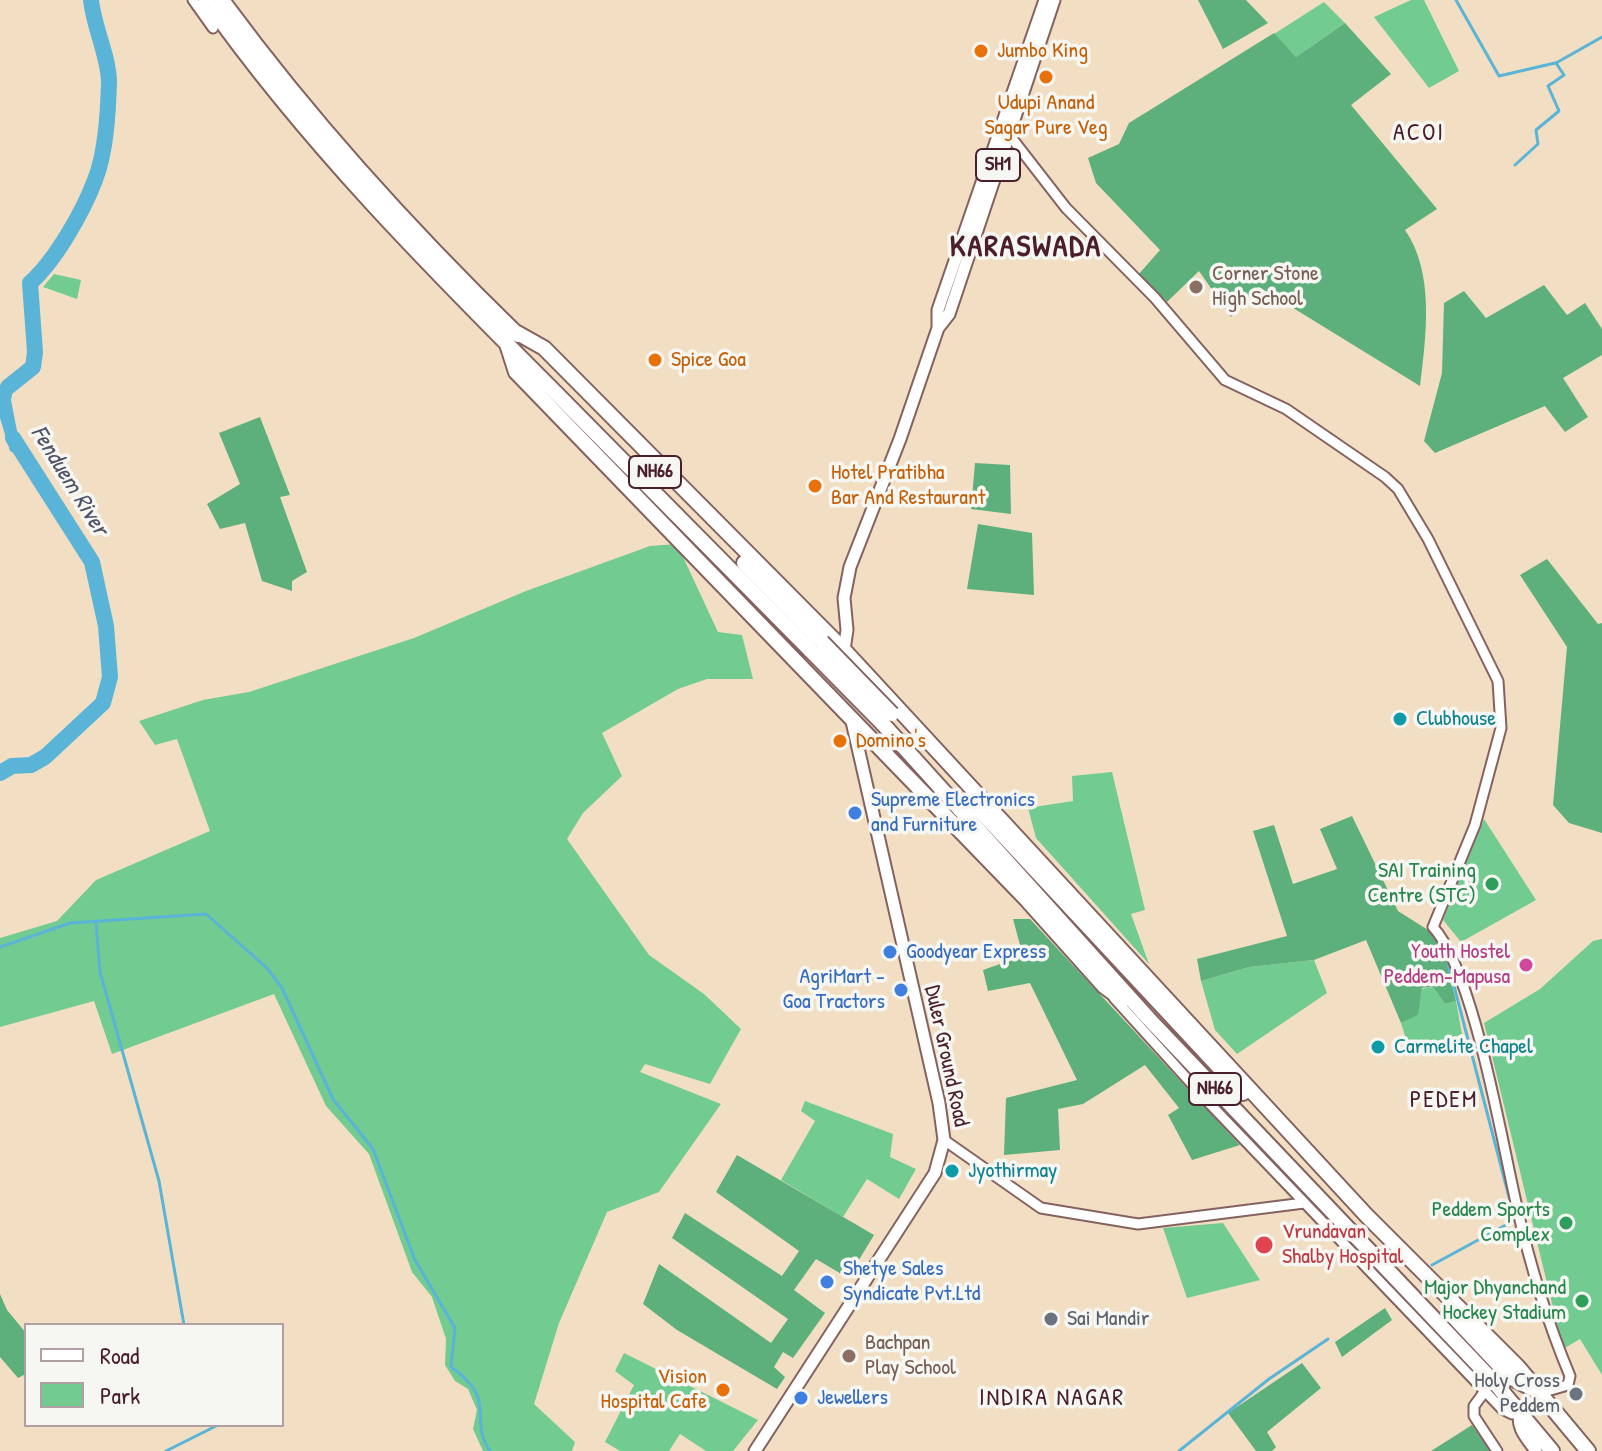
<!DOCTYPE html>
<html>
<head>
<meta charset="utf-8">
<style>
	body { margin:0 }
	#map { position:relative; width:1602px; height:1451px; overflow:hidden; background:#f2dfc3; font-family:"Patrick Hand",sans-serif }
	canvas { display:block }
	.legend { position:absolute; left:24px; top:1323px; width:260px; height:104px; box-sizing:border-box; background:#f6f6f2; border:2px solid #b1a0a2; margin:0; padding:10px 14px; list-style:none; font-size:24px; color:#4a1f2b }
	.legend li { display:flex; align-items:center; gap:16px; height:40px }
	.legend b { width:40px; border:2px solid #b1a0a2 }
</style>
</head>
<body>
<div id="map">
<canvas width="1602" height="1451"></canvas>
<ul class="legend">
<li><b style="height:10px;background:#fff"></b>Road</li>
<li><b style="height:22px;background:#72cb91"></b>Park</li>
</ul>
</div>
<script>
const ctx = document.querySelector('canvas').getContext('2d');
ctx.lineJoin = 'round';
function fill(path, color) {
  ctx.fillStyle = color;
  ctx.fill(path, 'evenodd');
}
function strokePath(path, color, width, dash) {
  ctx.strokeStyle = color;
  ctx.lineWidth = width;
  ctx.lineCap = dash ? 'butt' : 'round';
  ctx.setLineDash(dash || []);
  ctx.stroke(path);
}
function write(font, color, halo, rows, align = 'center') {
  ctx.font = font + ' "Patrick Hand",sans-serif';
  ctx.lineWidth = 7;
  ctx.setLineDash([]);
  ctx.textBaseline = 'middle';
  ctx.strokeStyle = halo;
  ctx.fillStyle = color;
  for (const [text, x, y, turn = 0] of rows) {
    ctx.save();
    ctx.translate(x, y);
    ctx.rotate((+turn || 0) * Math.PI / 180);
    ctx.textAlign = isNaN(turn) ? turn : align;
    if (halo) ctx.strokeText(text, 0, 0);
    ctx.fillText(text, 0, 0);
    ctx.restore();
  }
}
fill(new Path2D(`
	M1411 0H1424L1459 71 1429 88 1374 17Z
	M1324 2 1345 23 1296 57 1274 34Z
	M54 274 81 280 77 299 43 287Z
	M677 544 718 632 742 635 753 679H707L678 689 602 733 622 776 583 813 567 839 649 955 704 994 741 1029 710 1084 645 1064 640 1072 721 1104 659 1192 607 1212 559 1323 534 1404 575 1442 572 1451H483L473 1429 477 1410 468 1389 455 1381 445 1365 446 1339 432 1297 412 1272 369 1154 326 1106 274 994 112 1054 94 1001 0 1027V938L57 921 96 880 210 831 177 739 155 745 139 721 203 700 249 692 414 638 526 591 650 546Z
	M1112 772 1145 910 1131 914 1149 964 1036 838 1028 808 1073 801 1072 776Z
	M1484 819 1536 900 1461 942 1443 920Z
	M1602 939V1375L1580 1339 1563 1349 1484 1023 1540 989 1593 941Z
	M1314 960 1327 993 1237 1054 1215 1030 1201 981 1249 967Z
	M1433 987 1445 1004 1456 1001 1462 1034 1411 1055 1401 1023 1417 1015 1422 989Z
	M805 1101 893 1134 890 1157 916 1169 899 1199 867 1179 843 1217 781 1180 815 1121 801 1111Z
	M1223 1223 1260 1280 1187 1298 1163 1228Z
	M624 1353 758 1420 733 1451H706L680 1434 669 1451H620L605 1442 634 1385 615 1371Z`), '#72cb91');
fill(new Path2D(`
	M1198 0H1246L1268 23 1223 49Z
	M1345 23 1391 74 1351 105 1437 209 1405 230C1435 273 1426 337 1420 386L1259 287 1231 317 1199 271 1167 302 1138 275 1160 250 1096 183 1088 158 1119 144 1129 123 1274 33 1296 57Z
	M1544 285 1567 315 1585 303 1602 329V355L1563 378 1588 417 1565 432 1545 406 1435 453 1424 441 1442 373 1444 303 1464 291 1486 318Z
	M260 417 290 495 280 497 307 572 292 581V591L262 581 245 523 220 529 207 504 240 484 219 433Z
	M975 463 1010 465 1011 514 971 509Z
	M978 524 1032 533 1034 595 967 589Z
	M1547 559 1598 624 1602 623V833L1569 823 1553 805 1567 647 1520 575Z
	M1352 816 1398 911 1428 930 1443 948 1456 1001 1445 1004 1433 987 1422 988 1418 1015 1401 1023 1366 940 1314 960 1249 967 1201 981 1197 959 1287 936 1253 831 1274 825 1293 884 1337 869 1320 829Z
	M1013 919H1030L1240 1145 1192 1160 1168 1115 1179 1108 1145 1065 1083 1104 1058 1109 1060 1150 1004 1155 1006 1098 1077 1080 1030 983 988 991 983 970 1023 956Z
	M737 1155 874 1235 848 1278 816 1259 794 1290 825 1313 793 1358 783 1352 774 1367 785 1377 777 1389 677 1330 643 1304 659 1264 771 1343 788 1319 672 1238 685 1213 782 1276 799 1251 716 1192Z
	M0 1294 7 1310 26 1333V1374L18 1378 0 1357Z
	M1385 1308 1392 1320 1342 1357 1335 1342Z
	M1302 1363 1321 1388 1267 1432 1276 1447 1272 1451H1256L1228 1413Z
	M1472 1425 1490 1451H1431Z`), '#5daf7b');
fill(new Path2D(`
	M34 371 13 390 11 400 22 457 10 451 0 418V389L1 384Z`), '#5ab4d7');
strokePath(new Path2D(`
	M1456 0 1499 76 1555 63
	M1515 165 1538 144 1536 130 1559 111 1548 86 1564 75 1556 63 1602 37
	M96 923 100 972 159 1181 184 1325
	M0 947 70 923 206 914 267 968 282 988 333 1099 373 1149 415 1260 455 1328 451 1367C499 1400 468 1420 490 1451
	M1432 1265 1515 1220 1447 959
	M166 1451 218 1425
	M1179 1451 1269 1379 1328 1339`), '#5ab4d7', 3);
strokePath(new Path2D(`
	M8 387 33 367 35 352 30 283C55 261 83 212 95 180 106 152 108 113 109 83 109 56 94 29 91 0
	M0 773 12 766 31 765 45 757 103 703 110 677 106 626 92 562 13 438`), '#5ab4d7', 16);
const minor = new Path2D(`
	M193 0 213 28
	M1007 132 1066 208 1155 298 1225 380 1286 409 1385 477 1398 489 1428 539 1498 681 1501 728 1475 825 1433 927C1474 971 1502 1143 1517 1207 1530 1265 1547 1321 1570 1376L1568 1385 1540 1393
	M1114 998 1210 1104 1502 1409 1512 1414 1520 1412
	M944 1140 1041 1208 1138 1224 1304 1203
	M1485 1391 1474 1406V1416L1497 1451`);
const major = new Path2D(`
	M938 327V310L1045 0
	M844 650 847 630 844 598 850 567 900 439 938 328 949 314 1054 0
	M1520 1412C1516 1428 1527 1438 1536 1451
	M755 1451 935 1173 944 1140 939 1103 851 717`);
const highway = new Path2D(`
	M206 0C306 142 429 266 551 388 638 475 724 563 811 651
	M222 0C310 120 412 232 518 335
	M512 330 544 348 844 650 1366 1215 1518 1367 1588 1451
	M507 344 516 372 1027 900 1104 986 1123 1000
	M744 563 822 642
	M882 723 1149 1019 1495 1383 1552 1451
	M971 801 1243 1093
	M1449 1312 1510 1377 1533 1389`);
strokePath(minor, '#856260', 13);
strokePath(major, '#856260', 15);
strokePath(highway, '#856260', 18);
strokePath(minor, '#fff', 9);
strokePath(major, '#fff', 11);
strokePath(highway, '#fff', 14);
const highwayBridge = new Path2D(`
	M822 642 892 714
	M811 651 882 723`);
strokePath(highwayBridge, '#856260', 18, []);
strokePath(highwayBridge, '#fff', 14);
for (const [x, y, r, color] of [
	[981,51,8,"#e8710a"],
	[1046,77,8,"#e8710a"],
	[1196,287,8,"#8d6e63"],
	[655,360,8,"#e8710a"],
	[815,486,8,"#e8710a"],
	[1400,719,8,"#0f9aa8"],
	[840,741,8,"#e8710a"],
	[855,813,8,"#3f7fe0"],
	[1492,884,8,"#2e9e5b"],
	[890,952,8,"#3f7fe0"],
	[1526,965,8,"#d1479c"],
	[901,990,8,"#3f7fe0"],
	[1378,1047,8,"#0f9aa8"],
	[952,1171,8,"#0f9aa8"],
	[1566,1223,8,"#2e9e5b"],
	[1264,1245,10,"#e0444e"],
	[827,1282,8,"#3f7fe0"],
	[1582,1301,8,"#2e9e5b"],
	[1051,1319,8,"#6b7280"],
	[849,1356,8,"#8d6e63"],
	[723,1390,8,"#e8710a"],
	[1576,1394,8,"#6b7280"],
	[801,1398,8,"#3f7fe0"]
]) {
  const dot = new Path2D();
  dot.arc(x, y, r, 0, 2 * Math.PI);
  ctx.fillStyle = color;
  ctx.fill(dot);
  strokePath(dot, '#f6f6f2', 3);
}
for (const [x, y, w] of [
	[998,165,44],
	[655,472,52],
	[1215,1089,52]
]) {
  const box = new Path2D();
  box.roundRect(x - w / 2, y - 16, w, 32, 6);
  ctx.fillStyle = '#f6f6f2';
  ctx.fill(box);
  strokePath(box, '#4a1f2b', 2);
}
write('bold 20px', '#4a1f2b', null, [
	["SH1",998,165],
	["NH66",655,472],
	["NH66",1215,1089]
]);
write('22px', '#c56008', '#f6f6f2', [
	["Jumbo King",997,51],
	["Udupi Anand",1046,103,"center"],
	["Sagar Pure Veg",1046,128,"center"],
	["Spice Goa",671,360],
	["Hotel Pratibha",831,473],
	["Bar And Restaurant",831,498],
	["Domino's",856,741],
	["Vision",707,1377,"right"],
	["Hospital Cafe",707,1402,"right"]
], 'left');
write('22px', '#785e54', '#f6f6f2', [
	["Corner Stone",1212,274],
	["High School",1212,299],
	["Bachpan",865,1343],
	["Play School",865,1368]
], 'left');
write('22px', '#0d838f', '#f6f6f2', [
	["Clubhouse",1416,719],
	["Carmelite Chapel",1394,1047],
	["Jyothirmay",968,1171]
], 'left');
write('22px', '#366cbe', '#f6f6f2', [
	["Supreme Electronics",871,800],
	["and Furniture",871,825],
	["Goodyear Express",906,952],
	["AgriMart -",885,977,"right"],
	["Goa Tractors",885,1002,"right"],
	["Shetye Sales",843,1269],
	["Syndicate Pvt.Ltd",843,1294],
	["Jewellers",817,1398]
], 'left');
write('22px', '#27864d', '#f6f6f2', [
	["SAI Training",1476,871],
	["Centre (STC)",1476,896],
	["Peddem Sports",1550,1210],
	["Complex",1550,1235],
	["Major Dhyanchand",1566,1288],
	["Hockey Stadium",1566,1313]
], 'right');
write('22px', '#b23c85', '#f6f6f2', [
	["Youth Hostel",1510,952],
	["Peddem-Mapusa",1510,977]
], 'right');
write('22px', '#4a1f2b', '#f6f6f2', [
	["Duler Ground Road",946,1056,78]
]);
write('22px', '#be3a42', '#f6f6f2', [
	["Vrundavan",1282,1232],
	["Shalby Hospital",1282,1257]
], 'left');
write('22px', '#5b616d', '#f6f6f2', [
	["Sai Mandir",1067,1319],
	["Holy Cross",1560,1381,"right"],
	["Peddem",1560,1406,"right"]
], 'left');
ctx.letterSpacing = '2px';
write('24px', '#4a1f2b', '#f6f6f2', [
	["ACOI",1419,134],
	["PEDEM",1444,1101],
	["INDIRA NAGAR",1052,1399]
]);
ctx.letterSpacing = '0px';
write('italic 24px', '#505367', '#f6f6f2', [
	["Fenduem River",69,481,58]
]);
ctx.letterSpacing = '2px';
write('bold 30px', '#4a1f2b', '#f6f6f2', [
	["KARASWADA",1026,248]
]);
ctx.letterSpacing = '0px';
</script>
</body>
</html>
